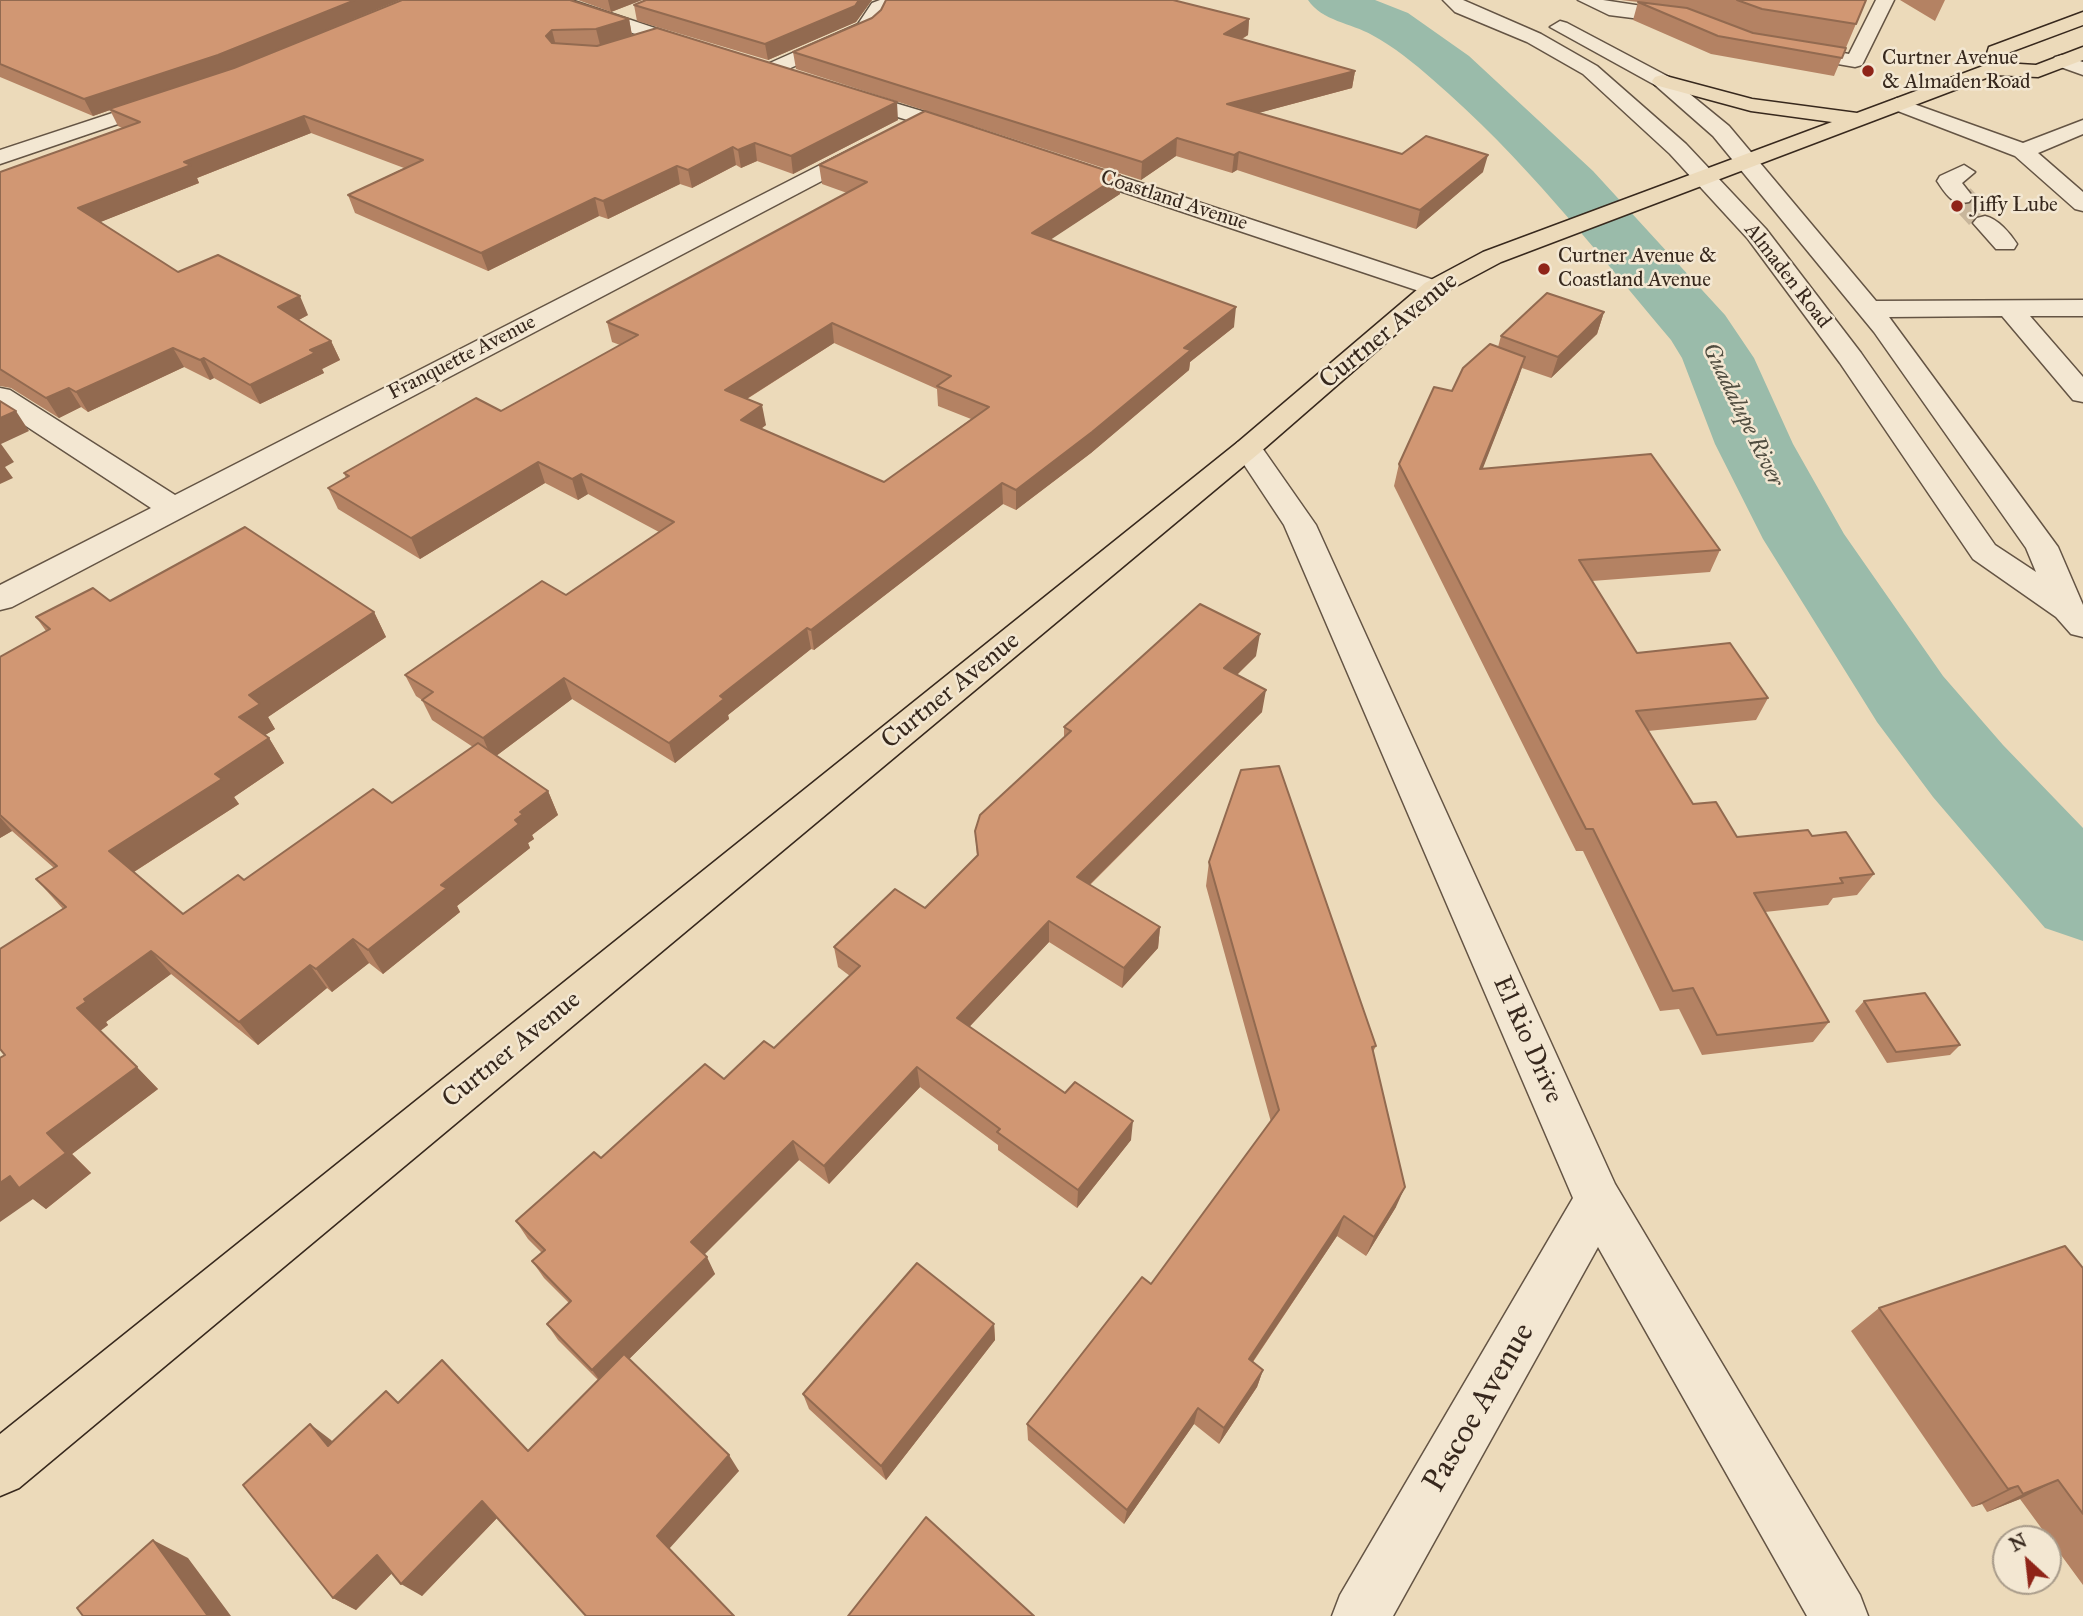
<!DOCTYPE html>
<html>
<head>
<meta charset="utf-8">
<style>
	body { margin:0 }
	#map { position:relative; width:2083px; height:1616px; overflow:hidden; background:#ecdaba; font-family:"IM FELL Great Primer",serif }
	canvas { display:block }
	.north { position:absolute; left:1992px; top:1525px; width:70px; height:70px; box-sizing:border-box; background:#f3e7d2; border:2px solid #a89b8a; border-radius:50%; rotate:333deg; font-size:19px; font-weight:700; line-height:28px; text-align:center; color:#37281d }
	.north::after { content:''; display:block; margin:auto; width:24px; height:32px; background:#8f2418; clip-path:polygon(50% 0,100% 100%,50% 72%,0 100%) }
</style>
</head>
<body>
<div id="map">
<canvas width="2083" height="1616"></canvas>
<div class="north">N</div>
</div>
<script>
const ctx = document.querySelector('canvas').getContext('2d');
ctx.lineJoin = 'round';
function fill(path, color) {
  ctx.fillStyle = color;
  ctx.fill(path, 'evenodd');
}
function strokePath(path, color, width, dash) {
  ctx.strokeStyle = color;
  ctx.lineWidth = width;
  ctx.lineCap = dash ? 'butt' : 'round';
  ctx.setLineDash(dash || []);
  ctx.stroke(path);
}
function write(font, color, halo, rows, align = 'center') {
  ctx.font = font + ' "IM FELL Great Primer",serif';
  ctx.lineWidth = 5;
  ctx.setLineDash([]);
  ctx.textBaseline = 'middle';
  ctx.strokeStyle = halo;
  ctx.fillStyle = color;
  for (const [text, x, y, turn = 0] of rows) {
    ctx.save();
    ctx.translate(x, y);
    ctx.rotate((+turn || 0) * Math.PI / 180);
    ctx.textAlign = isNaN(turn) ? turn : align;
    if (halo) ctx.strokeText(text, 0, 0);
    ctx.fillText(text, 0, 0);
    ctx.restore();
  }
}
fill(new Path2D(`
	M1308 0H1375L1408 13 1469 56 1593 171 1725 315 1754 358 1793 444 1844 534 1943 676 2003 745 2083 828V941L2045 928 1933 797 1877 722 1763 539 1715 444 1682 358 1671 340C1595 250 1522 156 1432 79 1415 64 1393 46 1372 35 1351 23 1322 21 1308 0Z`), '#9abbaa');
strokePath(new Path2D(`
	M1961 197 1985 223`), '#c8b69b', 26, [26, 13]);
const minor = new Path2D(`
	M544 0H571L700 43 703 47 700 51H686L546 4Z
	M880 0H906L887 10 880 25 872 32 777 74 770 76 760 70 763 66 858 24 872 3Z
	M1443 0H1463L1541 34 1597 66 1686 144 1766 229 1861 353 1995 545 2036 572 2026 548 1874 332 1713 136 1655 85 1550 27 1560 21 1567 23 1669 77 1729 126 1876 301 2083 300V316H2030L2083 377V402L2073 400 2002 316 1889 317 2058 547 2083 605V637L2071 634 2056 617 1973 559 1840 363 1748 239 1670 154 1583 74 1527 42 1455 12Z
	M1578 0H1603L1688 13 1697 19 1688 25 1609 15Z
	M1876 0H1894L1862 65 1855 67 1792 56 1782 50 1792 44 1849 54Z
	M2062 55 2083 62V75L2055 65 2052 61 2055 57Z
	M848 89 972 126 975 131 964 138 841 99 838 95 841 91Z
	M164 96 174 102 171 106 0 164V150Z
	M1897 98 2023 143 2083 120V134L2038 153 2083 192V211L2075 209 2015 156 1890 108 1886 104Z
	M867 141 878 148 875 153 12 607 0 610V585L151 508 0 409V388L10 390 175 495Z
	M1071 160 1443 283 1447 288 1443 293H1425L1063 172 1060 167 1063 162Z
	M1964 165 1975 172 1962 183 1973 197 1969 202C1952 206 1946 194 1937 181L1940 176Z
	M1985 216C1998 219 2010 233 2017 244L2014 249H1996L1973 223 1977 218Z
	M1248 439 1258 442 1316 525 1615 1184 1860 1595 1868 1616H1807L1598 1247 1393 1616H1332L1340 1595 1573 1198 1284 525 1233 448 1238 442Z`);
const major = new Path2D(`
	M2083 12V25L2005 54 2003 63 2036 65 2083 47V60L2038 77 1994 75 1501 262 1443 293 1258 454 19 1488 0 1496V1434L1238 442 1425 283 1483 252 1832 122 1751 111 1655 85 1652 81 1655 77 1662 75 1752 99 1857 113 1983 66 1989 47Z`);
strokePath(minor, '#645444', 3);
strokePath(major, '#37281d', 3);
fill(minor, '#f3e7d2');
fill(major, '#ecdaba');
fill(new Path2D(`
	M0 0H400L294 43 629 19 632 35 898 120 793 174 757 161 741 168 736 165 692 188 680 184 608 219 599 216 488 271 355 213 348 195 404 168 311 133 197 178 199 183 100 222 178 272 308 315 299 320 331 341 340 360 322 369 324 373 260 404 214 378 210 380 184 367 88 412 81 407 59 418 11 388 0 386V172L122 128 118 126 110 110 93 116 0 77Z
	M578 0H642L611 12Z
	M872 0 856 22 768 60 637 21 634 5Z
	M1621 0H1866L1834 76 1711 54 1633 20 1638 2Z
	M1900 0H1945L1935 21Z
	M881 10 1249 19 1248 35 1242 39 1355 71 1352 88 1258 113 1402 154 1483 172 1416 229 1237 170 1232 173 1176 156 1141 180 796 69 793 52 872 18Z
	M819 165 1120 194 1050 239 1234 327 1190 362 1189 370 1091 453 1016 510 1003 504 814 650 811 649 728 715 729 719 675 763 572 699 496 756 548 791 558 815 532 835 534 839 528 843 530 848 457 906 460 912 383 974 369 963 332 992 327 988 258 1045 171 974 106 1022 108 1025 100 1031 158 1089 72 1154 91 1173 46 1209 33 1199 5 1055 63 909 36 879 54 868 12 831 0 838V657L46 631 36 617 110 601 374 612 386 637 268 717 275 729 265 735 269 738 284 763 234 797 239 804 134 872 183 914 244 880 392 803 473 747 432 720 422 700 416 696 405 675 566 595 659 532 588 494 578 500 545 483 420 559 338 509 328 488 346 478 344 473 501 411 620 345 612 342 607 322 847 193 822 184ZM834 343 937 389 938 406 971 419 884 482 761 429 766 425 747 399Z
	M1604 312 1597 334 1551 378 1522 368 1518 379 1482 469 1720 550 1710 572 1592 581 1637 653 1768 698 1756 720 1648 731 1693 804 1737 837 1812 836 1874 874 1857 895 1833 898 1828 905 1765 912 1829 1022 1813 1042 1702 1055 1679 1009 1660 1011 1583 851H1576L1394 486 1399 464 1452 391 1498 347 1501 336Z
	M1256 656 1237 675 1262 712 1090 885 1160 927 1158 948 1122 988 1049 942 969 1027 1131 1140 1077 1208 998 1150V1145L920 1087 829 1184 799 1160 704 1254 715 1274 629 1359 739 1471 497 1518 422 1596 392 1573 356 1610 333 1598 331 1440 332 1442 398 1402 528 1451 598 1380 558 1340 547 1324 569 1303 544 1278 532 1261 542 1253 528 1239 516 1221 601 1158 724 1079 774 1048 850 976 838 967 834 947 925 908 977 856 975 831 1064 737V727Z
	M1209 862 1376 1046 1373 1052 1396 1207 1366 1256 1337 1236 1253 1362 1263 1370 1257 1387 1219 1444 1194 1424 1124 1524 1028 1440 1027 1424 1151 1284 1271 1122 1206 886Z
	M1864 1001 1960 1045 1950 1055 1887 1063 1855 1011Z
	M2083 1268V1585L2020 1499 1987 1512 1982 1504 1972 1507 1851 1331 1879 1308Z
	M994 1324 995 1340 886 1480 809 1409 803 1394Z`), '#b48263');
fill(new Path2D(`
	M355 0H400L225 72 109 109 110 110 93 116 84 99Z
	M608 0H642L611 12Z
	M859 0H876H872L856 22 768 60 765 44Z
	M629 19 632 36 600 45 596 29Z
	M1249 19 1248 35 1222 50 1224 34Z
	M552 30 556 46 550 53 546 36Z
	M1355 71 1352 88 1225 122 1227 104Z
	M897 102 898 120 793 174 791 156Z
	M304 116 311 133 197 178 199 183 88 227 78 208 184 162Z
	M1177 138 1176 156 1141 180 1142 162Z
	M755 143 757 161 741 168 738 150Z
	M733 147 736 165 692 188 688 170Z
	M1239 152 1237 170 1232 173 1234 155Z
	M1488 155 1483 172 1416 229 1420 210Z
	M677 166 680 184 608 219 603 201Z
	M1120 175V194L1032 252V233Z
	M595 198 599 216 488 271 481 253Z
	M300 296 308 315 287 326 278 307Z
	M1236 307 1234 327 1190 362 1189 370 1091 453 1016 510V490L1184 348Z
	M1604 312 1597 334 1551 378 1558 357Z
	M832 323 834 343 729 410 725 390Z
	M331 341 340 360 322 369 324 373 260 404 250 385 310 350Z
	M173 348 184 367 88 412 76 392Z
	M1525 357 1518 379 1474 491 1480 469Z
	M204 358 214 378 210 380 200 360Z
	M69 388 81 407 59 418 46 398Z
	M762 405 766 425 745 440 741 420Z
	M16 411 29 431 1 444 14 462 5 467 13 478 0 484V418Z
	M538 462 545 483 420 559 411 538Z
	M581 474 588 494 578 500 572 479Z
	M1002 483 1003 504 814 650 811 630Z
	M374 612 386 637 268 717 275 729 254 742 239 717 249 695Z
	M807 628 811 649 728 715 729 719 675 763 669 743 720 696Z
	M1260 634 1256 656 1221 690 1224 668Z
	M564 678 572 699 492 759 483 738Z
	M1266 690 1262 712 1076 898 1077 877Z
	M269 738 284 763 234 797 239 804 129 875 109 851 215 774Z
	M548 791 558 815 532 835 534 839 528 843 530 848 457 906 460 912 383 974 368 950 515 820 520 812Z
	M0 817 12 831 0 838Z
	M1049 921V942L959 1038 957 1018Z
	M1160 927 1158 948 1122 988 1124 968Z
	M353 939 369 963 332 992 316 969Z
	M151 951 171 974 106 1022 108 1025 100 1031 77 1008 84 999Z
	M310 965 327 988 258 1045 239 1022Z
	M137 1067 158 1089 72 1154 91 1173 46 1209 33 1199 0 1222V1183L47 1133Z
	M917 1067 920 1087 829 1184 824 1166Z
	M1133 1121 1131 1140 1077 1208 1078 1190Z
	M793 1141 799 1160 700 1259 691 1242Z
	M1405 1187 1396 1207 1366 1256 1374 1237Z
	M1344 1216 1337 1236 1243 1376 1249 1359Z
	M707 1257 715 1274 603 1385 592 1370Z
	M994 1324 995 1340 886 1480 881 1466Z
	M1263 1370 1257 1387 1219 1444 1224 1428Z
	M1198 1408 1194 1424 1124 1524 1127 1510Z
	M310 1424 331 1440 349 1462 328 1446Z
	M729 1455 739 1471 669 1549 657 1536Z
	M2058 1480 2020 1499 1987 1512 2023 1494Z
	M2018 1486 1982 1504 1972 1507 2008 1489Z
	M482 1501 499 1516 422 1596 401 1584Z
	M153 1540 188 1558 231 1616H208Z
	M377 1555 397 1568 356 1610 333 1598Z`), '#926a50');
const building = new Path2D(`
	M0 0H355L218 55 84 99 0 64Z
	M402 0H570L629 19 596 29 552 30 546 36 552 43 597 46 657 28 897 102 791 156 755 143 738 150 733 147 688 170 677 166 603 201 595 198 481 253 348 195 423 160 304 116 184 162 191 165 78 208 178 272 218 255 300 296 278 307 331 341 310 350 315 353 250 385 204 358 200 360 173 348 76 392 69 388 46 398 0 369V172L140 122 109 109 234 68Z
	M646 0H859L855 6 765 44 634 5Z
	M886 0H1173L1249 19 1224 34 1355 71 1227 104 1402 154 1426 136 1488 155 1420 210 1239 152 1234 155 1177 138 1142 162 793 52 872 18 881 10Z
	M1737 0H1866L1856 24 1762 9Z
	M1638 2 1687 8 1753 33 1846 48 1842 58 1718 36Z
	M925 111 1120 175 1032 233 1236 307 1184 348 1191 350 1092 432 1016 490 1002 483 811 630 807 628 720 696 724 699 669 743 564 678 483 738 422 700 433 692 405 675 542 581 566 595 674 522 581 474 572 479 538 462 411 538 328 488 349 476 344 473 476 398 501 411 638 335 607 322 867 182 819 165ZM832 323 951 376 937 386 989 407 884 482 741 420 762 405 725 390Z
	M1547 293 1604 312 1558 357 1501 336Z
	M1490 344 1525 357 1480 469 1651 454 1720 550 1579 560 1637 653 1730 643 1768 698 1636 711 1693 804 1716 802 1737 837 1808 830 1812 836 1846 832 1874 874 1840 878 1843 883 1754 893 1829 1022 1717 1035 1693 988 1673 991 1593 829H1586L1399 464 1434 387 1452 391 1463 368Z
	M0 401 16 411 0 418Z
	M245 527 374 612 249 695 260 704 239 717 269 738 215 774 222 779 109 851 183 914 238 875 244 880 373 789 392 803 478 743 548 791 520 812 523 814 515 820 519 824 441 885 447 888 368 950 353 939 316 969 310 965 239 1022 151 951 84 999 86 1002 77 1008 137 1067 47 1133 66 1153 19 1188 10 1176 0 1183V1058L5 1055 0 1049V949L66 907 36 879 57 866 0 815V657L50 629 36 617 93 588 110 601Z
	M1200 604 1260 634 1224 668 1266 690 1077 877 1160 927 1124 968 1049 921 957 1018 1065 1093 1075 1082 1133 1121 1078 1190 997 1132 1000 1129 917 1067 824 1166 793 1141 691 1242 707 1257 592 1370 547 1324 571 1301 532 1261 545 1250 516 1221 594 1152 601 1158 705 1064 724 1079 764 1041 774 1048 860 966 834 947 895 889 925 908 978 855 975 831 980 815 1071 731 1064 727Z
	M1279 766 1376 1046 1372 1047 1405 1187 1374 1237 1344 1216 1249 1359 1263 1370 1224 1428 1198 1408 1127 1510 1027 1424 1142 1277 1151 1284 1279 1110 1209 862 1241 770Z
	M1925 993 1960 1045 1896 1052 1864 1001Z
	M2065 1246 2083 1268V1514L2058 1480 2023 1494 2018 1486 2008 1489 1879 1308Z
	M917 1263 994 1324 881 1466 803 1394Z
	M624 1354 729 1455 657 1536 734 1616H586L482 1501 401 1584 377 1555 333 1598 243 1485 310 1424 328 1446 386 1391 398 1403 442 1360 528 1451Z
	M926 1517 1034 1616H848Z
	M153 1540 208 1616H83L77 1608Z`);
fill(building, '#d19773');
strokePath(building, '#926a50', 2);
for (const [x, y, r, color] of [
	[1868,71,7,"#8f2418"],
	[1957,206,7,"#8f2418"],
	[1544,269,7,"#8f2418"]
]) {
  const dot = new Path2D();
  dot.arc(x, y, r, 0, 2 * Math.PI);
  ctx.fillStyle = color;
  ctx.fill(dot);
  strokePath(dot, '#f3e7d2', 2.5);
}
write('21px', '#37281d', '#f3e7d2', [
	["Curtner Avenue",1882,59],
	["& Almaden Road",1882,83],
	["Jiffy Lube",1971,206],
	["Curtner Avenue &",1558,257],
	["Coastland Avenue",1558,281]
], 'left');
write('21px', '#37281d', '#f3e7d2', [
	["Coastland Avenue",1174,201,18],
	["Almaden Road",1787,276,52],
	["Franquette Avenue",462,358,-27]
]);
write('italic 23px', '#504d40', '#f3e7d2', [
	["Guadalupe River",1742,415,64]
]);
write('26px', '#37281d', '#f3e7d2', [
	["Curtner Avenue",1389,331,-39],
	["Curtner Avenue",951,691,-39],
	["El Rio Drive",1527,1040,66],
	["Curtner Avenue",512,1050,-39]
]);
write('32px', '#37281d', '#f3e7d2', [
	["Pascoe Avenue",1480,1408,-60]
]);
</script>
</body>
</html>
